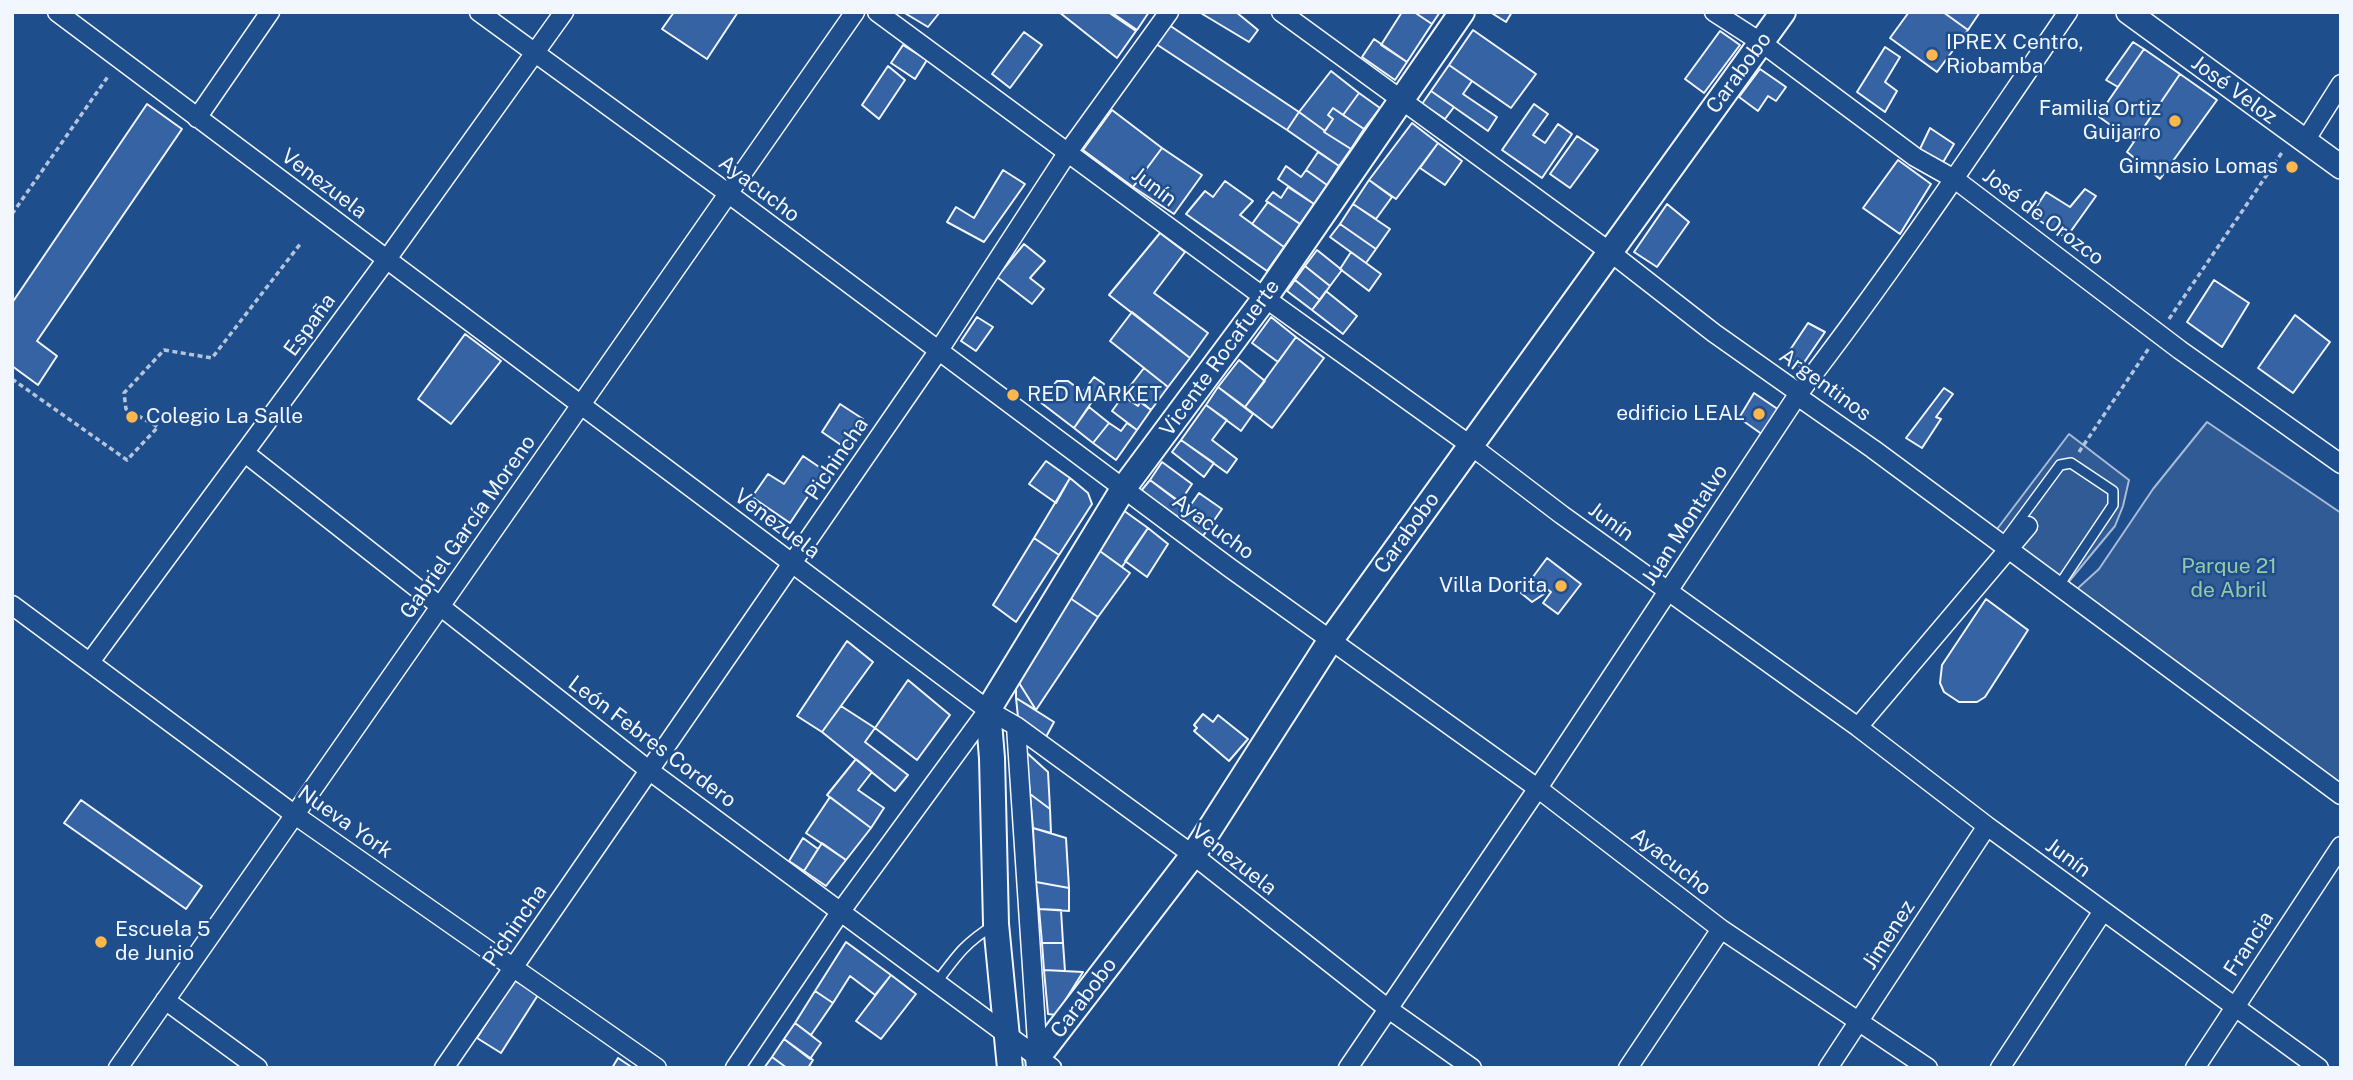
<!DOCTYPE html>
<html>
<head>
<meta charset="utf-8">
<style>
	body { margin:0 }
	#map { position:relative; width:2353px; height:1080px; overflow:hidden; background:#1f4e8c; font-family:"Public Sans",sans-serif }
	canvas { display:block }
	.frame { position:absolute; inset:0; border:14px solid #f2f6ff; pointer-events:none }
</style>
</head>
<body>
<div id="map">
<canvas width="2353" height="1080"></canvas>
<div class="frame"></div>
</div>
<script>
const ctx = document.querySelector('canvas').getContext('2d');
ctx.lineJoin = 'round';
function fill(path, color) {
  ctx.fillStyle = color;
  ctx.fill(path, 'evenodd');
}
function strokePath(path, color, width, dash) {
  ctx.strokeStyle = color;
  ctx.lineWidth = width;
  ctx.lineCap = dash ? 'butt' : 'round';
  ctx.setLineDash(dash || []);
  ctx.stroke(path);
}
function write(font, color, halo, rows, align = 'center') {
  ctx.font = font + ' "Public Sans",sans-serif';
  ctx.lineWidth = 5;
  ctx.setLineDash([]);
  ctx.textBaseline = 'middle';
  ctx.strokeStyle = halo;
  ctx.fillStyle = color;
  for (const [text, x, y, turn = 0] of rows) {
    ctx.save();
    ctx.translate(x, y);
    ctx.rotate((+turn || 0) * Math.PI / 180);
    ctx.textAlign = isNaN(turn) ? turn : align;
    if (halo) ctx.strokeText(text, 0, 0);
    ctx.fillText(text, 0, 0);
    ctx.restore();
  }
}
const built = new Path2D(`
	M2207 422 2341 513V799L2066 599 2099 569 2153 489Z
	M2069 434 2129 480 2123 506 2115 526 2061 591 1988 541Z`);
fill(built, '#305b95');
strokePath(built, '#a8bbd7', 2);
const building = new Path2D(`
	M674 12H738L707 59 662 29Z
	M903 12H940L928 27Z
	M1059 12H1108L1136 31 1117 58Z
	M1111 12H1149L1137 30Z
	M1199 12H1236L1258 30 1249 42Z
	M1402 12H1414L1432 24 1407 62 1381 45Z
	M1414 12H1440L1432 24Z
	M1490 12H1512L1506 22Z
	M1909 12H1943L1968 30 1937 72 1890 38Z
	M1943 12H1980L1968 30Z
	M1166 23 1299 112 1287 130 1153 42Z
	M1473 30 1536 74 1511 108 1449 65Z
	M1720 31 1740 45 1704 93 1685 79Z
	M1024 32 1042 45 1010 88 992 74Z
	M1374 39 1407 62 1395 80 1362 57Z
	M2133 42 2144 49 2118 87 2106 80Z
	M903 45 927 60 915 79 891 63Z
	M1885 47 1900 57 1885 82 1897 91 1885 112 1857 92Z
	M2144 49 2180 74 2134 142 2098 116Z
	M1449 65 1472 81 1463 94 1497 117 1488 131 1431 91Z
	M888 66 905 80 879 119 862 105Z
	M1760 69 1786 87 1776 101 1768 96 1758 111 1739 97Z
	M1331 71 1359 93 1343 115 1333 108 1328 115 1333 119 1325 131 1299 112Z
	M2180 74 2217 100 2160 179 2127 152Z
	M1431 91 1454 107 1445 119 1422 104Z
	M1359 93 1380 108 1364 129 1343 115Z
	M147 104 182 129 37 341 57 356 38 385 12 366V303Z
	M1534 104 1548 114 1533 135 1545 143 1558 124 1572 134 1542 178 1502 150Z
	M1333 108 1364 129 1351 149 1324 132 1333 119 1328 115Z
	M1112 110 1162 148 1133 187 1083 150Z
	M1299 112 1325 131 1324 132 1351 149 1339 166 1287 130Z
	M1412 123 1438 143 1396 199 1369 180Z
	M1930 128 1954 144 1939 169 1918 153Z
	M1577 136 1598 150 1570 188 1550 174Z
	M1438 143 1462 161 1445 185 1420 168Z
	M1162 148 1202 175 1174 214 1133 187Z
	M1318 152 1339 166 1327 185 1306 170Z
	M1898 160 1931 184 1900 234 1863 208Z
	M1286 166 1301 177 1306 170 1327 185 1314 204 1278 179Z
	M1003 170 1025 184 984 242 947 222 956 207 974 218Z
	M1369 180 1392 197 1376 219 1353 204Z
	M1225 181 1253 201 1240 215 1284 247 1267 271 1186 214 1205 191 1213 197Z
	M1288 187 1314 204 1300 224 1266 201 1273 192 1281 198Z
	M2085 189 2096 196 2066 238 2031 215 2046 192 2070 207Z
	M1268 202 1300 224 1284 247 1252 224Z
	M1353 204 1390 229 1376 249 1340 224Z
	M1667 204 1689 222 1657 267 1634 252Z
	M1340 224 1376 249 1366 263 1330 237Z
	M1160 233 1185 252 1154 293 1208 333 1190 358 1109 295Z
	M1024 244 1045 261 1030 278 1044 289 1032 304 997 277Z
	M1317 250 1342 270 1330 286 1305 266Z
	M1351 252 1381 274 1369 291 1340 269Z
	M1305 266 1330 286 1320 300 1295 280Z
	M1295 280 1320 300 1312 310 1287 291Z
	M2214 280 2249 303 2222 347 2187 322Z
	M1326 291 1357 316 1343 334 1312 310Z
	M1132 312 1190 358 1168 387 1110 341Z
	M2295 315 2330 342 2293 393 2258 368Z
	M977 317 993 327 976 351 961 341Z
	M1271 317 1296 337 1278 362 1252 343Z
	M1808 323 1825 332 1801 367 1786 356Z
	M465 334 501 361 451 424 418 399Z
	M1296 337 1324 358 1272 428 1245 407Z
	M1239 360 1265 381 1245 407 1218 387Z
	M1144 368 1168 387 1151 410 1127 390Z
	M1094 377 1104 384 1074 428 1040 402 1057 381H1068L1083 392Z
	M1218 387 1253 414 1241 431 1206 405Z
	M1944 388 1953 394 1936 417 1941 419 1922 448 1906 438Z
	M1754 393 1779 410 1766 437 1739 418Z
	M1123 396 1138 406 1140 402 1151 410 1137 430 1112 411Z
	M840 404 863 419 844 447 822 432Z
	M1206 405 1227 420 1212 440 1237 459 1227 473 1181 440Z
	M1089 407 1109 423 1093 443 1074 428Z
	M1109 423 1121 431 1127 423 1137 430 1116 460 1093 443Z
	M1181 440 1214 463 1204 477 1172 452Z
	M803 456 825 471 790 523 752 497 768 474 784 484Z
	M1046 461 1070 478 1056 503 1029 484Z
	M1162 462 1192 484 1180 502 1150 480Z
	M1070 478 1088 493 1092 504 1059 555 1034 538Z
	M1150 480 1188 509 1181 519 1141 491Z
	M1199 493 1222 509 1203 536 1181 519Z
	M1123 510 1148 528 1122 567 1097 549Z
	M1148 528 1168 544 1147 577 1125 561Z
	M1034 538 1059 555 1016 622 993 605Z
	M1097 549 1130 573 1098 617 1067 596Z
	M1547 558 1581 584 1558 614 1543 603 1551 592 1540 584 1537 588 1544 594 1532 602 1521 593Z
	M1067 596 1098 617 1036 710 1016 678Z
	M1986 599 2028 630 1985 697 1977 702H1959L1944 692 1940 683 1942 665Z
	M847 641 873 662 822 732 797 716Z
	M1016 678 1036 710 1016 698Z
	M908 680 950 715 917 760 875 728Z
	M1016 698 1054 722 1046 737 1018 717Z
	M841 706 875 728 865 742 908 775 895 791 822 732Z
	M1203 714 1213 722 1218 715 1248 739 1229 761 1194 731 1197 728 1194 725Z
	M1026 752 1048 772 1050 809 1030 794Z
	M856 759 872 772 858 790 884 808 871 828 827 795Z
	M1030 794 1050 809 1051 833 1033 828Z
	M830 797 871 828 846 860 806 833Z
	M81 800 202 886 186 909 64 823Z
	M1033 828 1066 838 1069 888 1036 882Z
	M803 838 818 849 804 871 789 861Z
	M822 843 846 860 826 886 804 871Z
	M1036 882 1069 888V911L1039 909Z
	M1039 909 1061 910 1063 943H1042Z
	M846 942 891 975 875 995 850 976 833 1003 815 991Z
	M1042 943H1063L1065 971 1044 970Z
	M1044 970 1083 972 1056 1015 1048 1014Z
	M891 975 916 994 881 1039 856 1021Z
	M514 980 538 995 501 1053 477 1038Z
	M815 991 833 1003 811 1035 795 1023Z
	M795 1023 821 1043 810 1059 784 1039Z
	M784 1039 813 1060 808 1068H787L772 1057Z
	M772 1057 787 1068H764Z
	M618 1058 633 1068H612Z`);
fill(building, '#3563a3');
strokePath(building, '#f2f6ff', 2);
const service = new Path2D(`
	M2001 545 2060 465 2071 463 2113 491V505L2058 587
	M937 982C957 955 965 943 994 925`);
const minor = new Path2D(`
	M57 12 988 710 1016 726 1193 855 1387 1008 1472 1068
	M479 12 729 194 1230 568 1540 790 1721 929 1928 1068
	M877 12 1265 298 1470 445 1562 515 1858 727 1987 826 2319 1068
	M1281 12 1610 252 1714 333 1799 393 1803 400 1873 449 2341 795
	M1714 12 1762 43 1915 157 1956 180 2180 350 2341 464
	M197 118 270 12
	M2305 141 2341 84
	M245 453 650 771 1052 1068
	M12 605 295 815 657 1068
	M90 662 387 259 564 12
	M1016 726 1038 1057
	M1858 727 2028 526
	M165 1000 258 1068
	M118 1068 855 12
	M444 1068 939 350 1068 152 1169 12
	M735 1068 841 911 988 710
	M1348 1068 1538 788 1799 393C1894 270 1980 141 2068 12
	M1628 1068 1721 929
	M1828 1068 1987 826
	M2000 1068 2103 911
	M2195 1068 2341 846`);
const tertiary = new Path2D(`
	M2128 12 2341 167`);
const secondary = new Path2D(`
	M1010 1068 996 924 992 758 988 710 1123 489 1265 298 1462 12
	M1039 1068 1038 1057 1193 855 1330 641 1783 12`);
strokePath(service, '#f2f6ff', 12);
strokePath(minor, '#f2f6ff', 21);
strokePath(tertiary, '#f2f6ff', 26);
strokePath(secondary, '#f2f6ff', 28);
strokePath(new Path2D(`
	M12 214 109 75
	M2169 319 2283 151
	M12 379 127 460 158 427 126 409 124 393 164 350 212 358 301 243
	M2079 452 2149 348`), '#b3c4dc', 3.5, [5, 3.5]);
strokePath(service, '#1f4e8c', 9);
strokePath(minor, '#1f4e8c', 18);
strokePath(tertiary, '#1f4e8c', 23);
strokePath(secondary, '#1f4e8c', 24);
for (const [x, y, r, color] of [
	[1932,55,7,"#ffb74d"],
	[2175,121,7,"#ffb74d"],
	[2292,167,7,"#ffb74d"],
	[1013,395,7,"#ffb74d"],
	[1759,414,7,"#ffb74d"],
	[132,417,7,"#ffb74d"],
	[1561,586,7,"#ffb74d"],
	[101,942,7,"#ffb74d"]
]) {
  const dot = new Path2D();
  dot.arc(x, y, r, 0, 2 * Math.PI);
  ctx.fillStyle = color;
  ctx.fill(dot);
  strokePath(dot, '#1f4e8c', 2.5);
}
write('21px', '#f2f6ff', '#1f4e8c', [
	["IPREX Centro,",1946,43],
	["Riobamba",1946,67],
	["Familia Ortiz",2161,109,"right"],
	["Guijarro",2161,133,"right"],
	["Gimnasio Lomas",2278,167,"right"],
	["RED MARKET",1027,395],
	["edificio LEAL",1745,414,"right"],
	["Colegio La Salle",146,417],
	["Villa Dorita",1547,586,"right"],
	["Escuela 5",115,930],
	["de Junio",115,954]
], 'left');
write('21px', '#f2f6ff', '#1f4e8c', [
	["Carabobo",1739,73,-54],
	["José Veloz",2234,90,36],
	["Venezuela",324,184,37],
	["Junín",1154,187,37],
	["Ayacucho",759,189,37],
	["José de Orozco",2043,217,37],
	["España",310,325,-54],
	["Vicente Rocafuerte",1220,358,-54],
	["Argentinos",1825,385,36],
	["Pichincha",837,459,-56],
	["Junín",1611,522,36],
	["Venezuela",777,524,37],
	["Juan Montalvo",1685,525,-57],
	["Gabriel García Moreno",468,527,-55],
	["Ayacucho",1213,527,36],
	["Carabobo",1407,533,-54],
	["León Febres Cordero",652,742,37],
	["Nueva York",345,822,35],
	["Junín",2068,858,36],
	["Venezuela",1234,860,38],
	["Ayacucho",1671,862,38],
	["Pichincha",515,926,-55],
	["Jimenez",1889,935,-57],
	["Francia",2249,944,-57],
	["Carabobo",1084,998,-53]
]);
write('21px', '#97c8a6', '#1f4e8c', [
	["Parque 21",2229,567],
	["de Abril",2229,591]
]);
</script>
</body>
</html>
